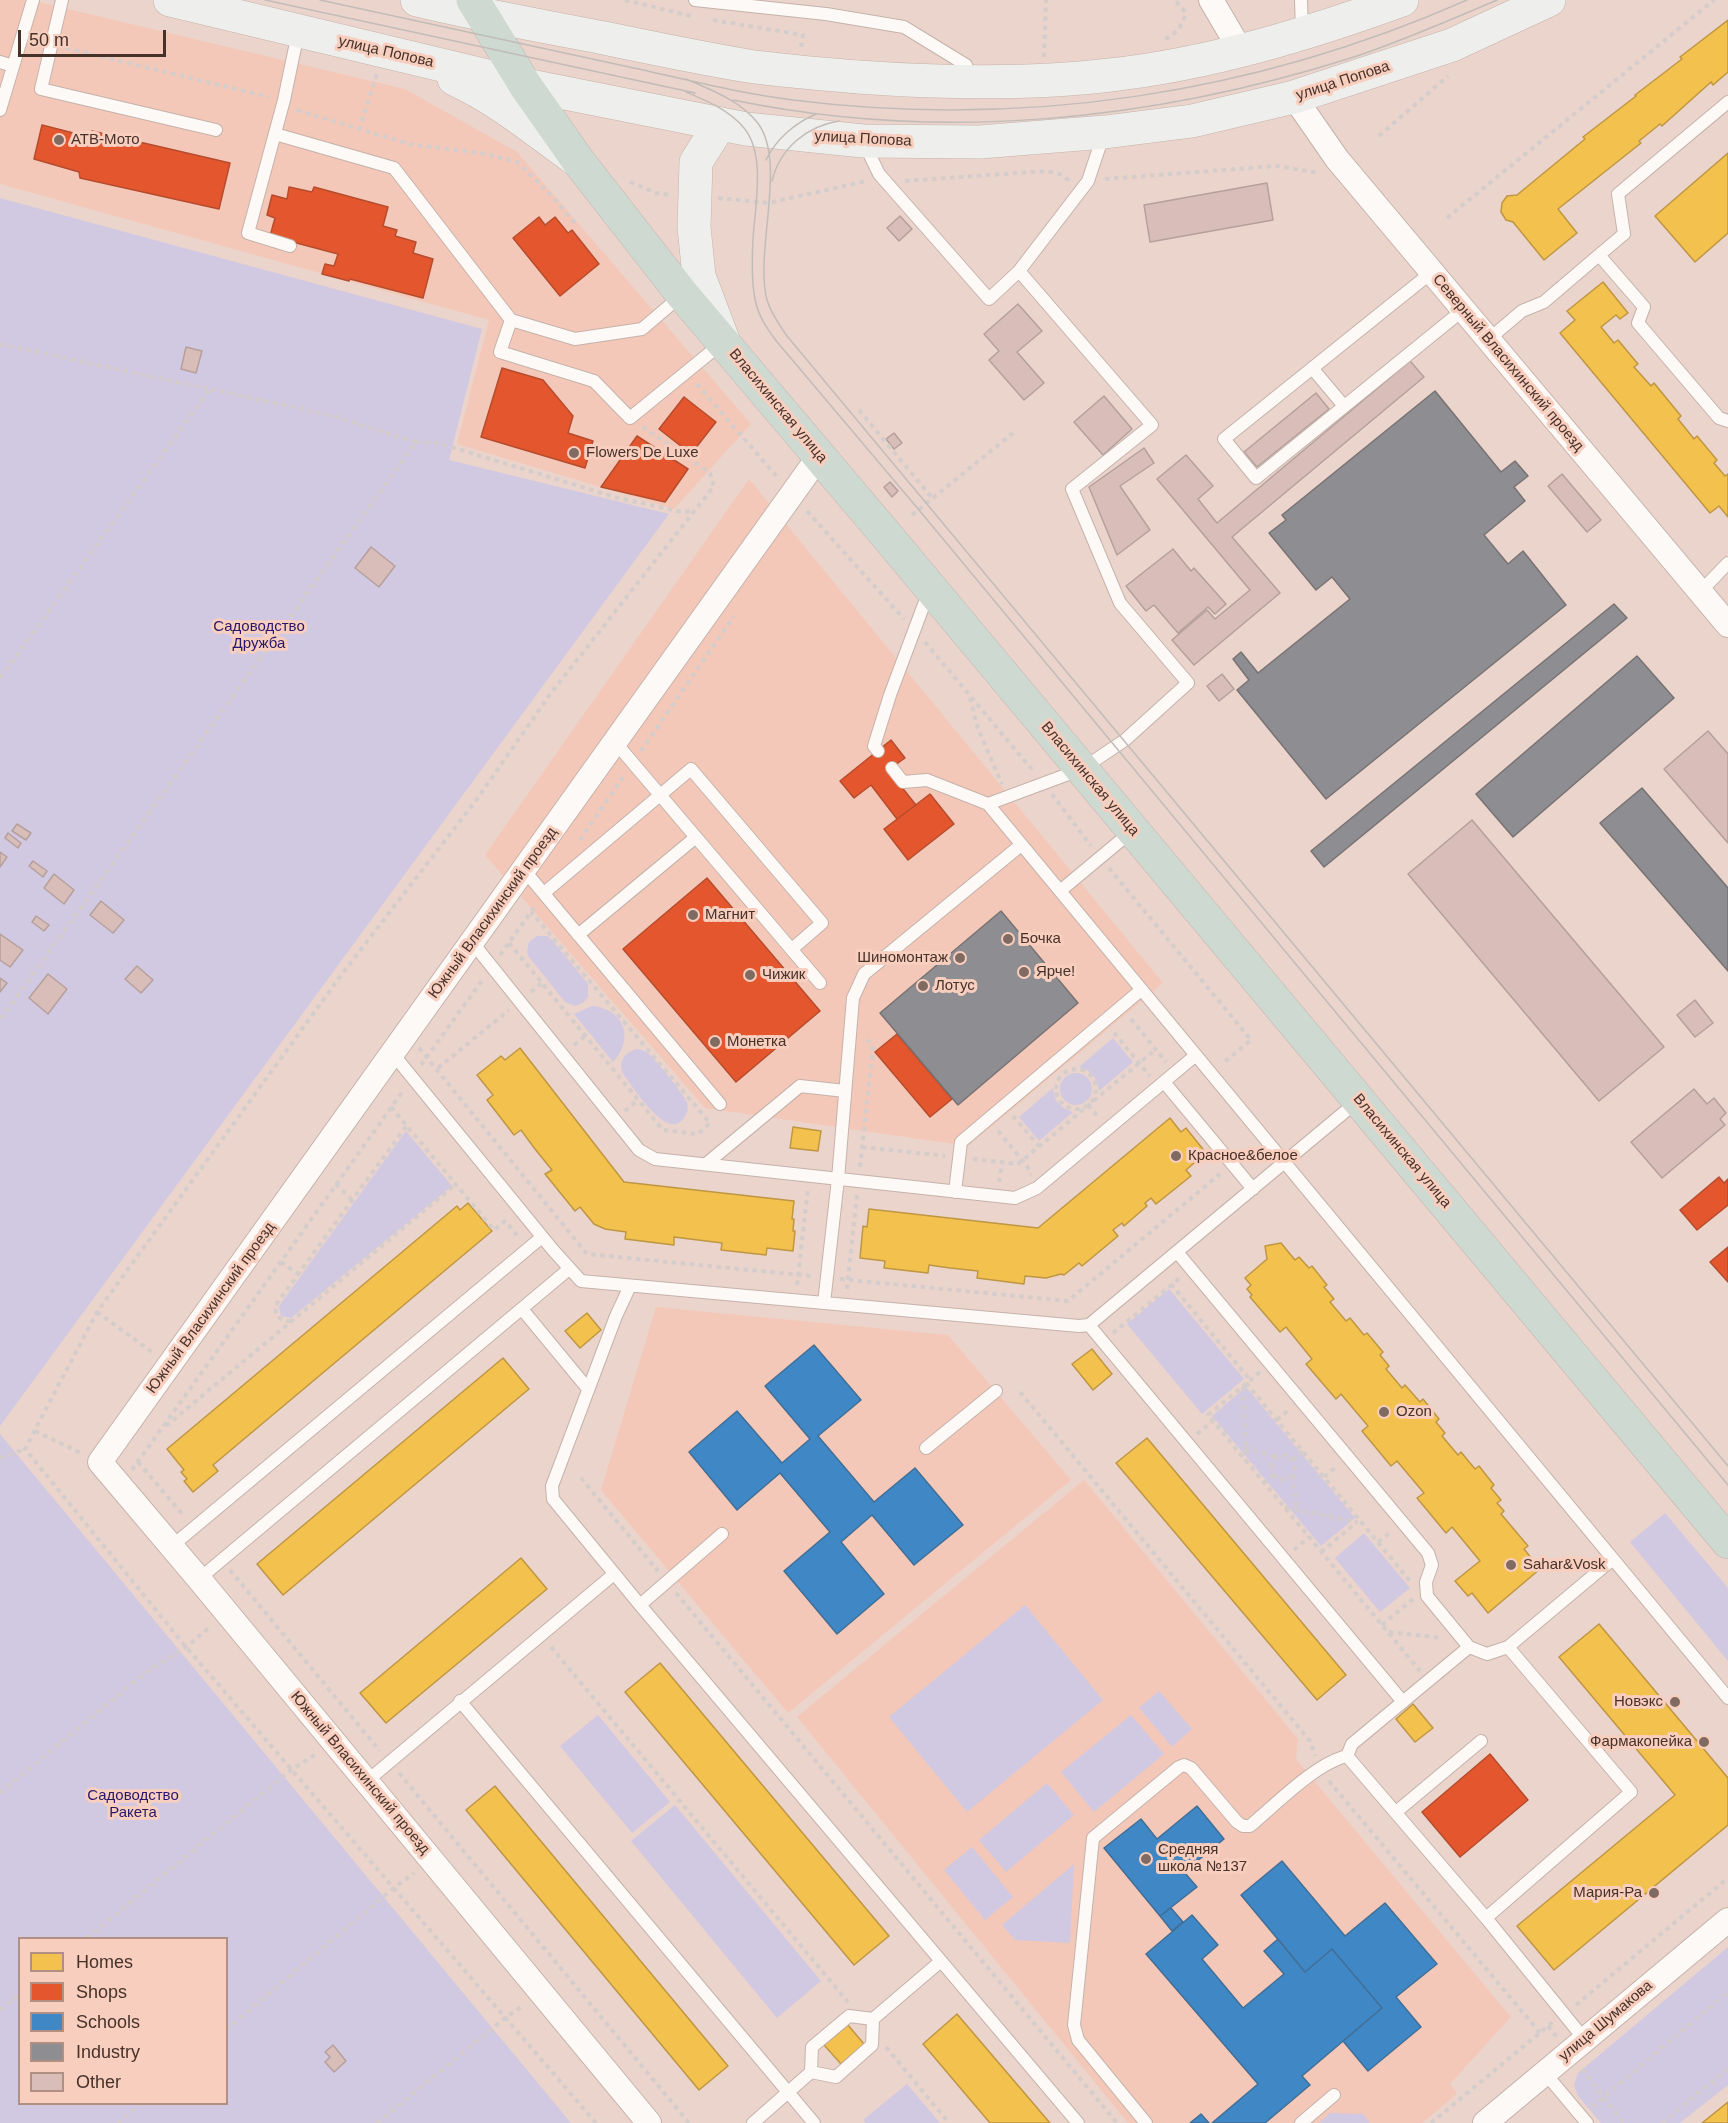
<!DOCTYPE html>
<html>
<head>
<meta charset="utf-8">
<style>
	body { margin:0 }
	#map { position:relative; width:1728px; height:2123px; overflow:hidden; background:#ebd4cb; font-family:Helvetica,sans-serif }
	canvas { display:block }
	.legend { position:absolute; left:18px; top:1937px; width:210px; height:168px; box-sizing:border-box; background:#f8cebe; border:2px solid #b19083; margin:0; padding:8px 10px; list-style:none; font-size:18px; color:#47322a }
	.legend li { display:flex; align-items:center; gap:12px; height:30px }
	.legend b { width:30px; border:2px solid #b19083 }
	.scale { position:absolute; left:18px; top:30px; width:148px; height:27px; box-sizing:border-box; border:3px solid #47322a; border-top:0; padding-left:8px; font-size:18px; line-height:21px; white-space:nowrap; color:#47322a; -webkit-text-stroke:4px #f8cebe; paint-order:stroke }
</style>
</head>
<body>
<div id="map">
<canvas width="1728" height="2123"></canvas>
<ul class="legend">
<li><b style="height:16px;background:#f2c14e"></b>Homes</li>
<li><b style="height:16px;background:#e4572e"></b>Shops</li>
<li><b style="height:16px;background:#3f88c5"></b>Schools</li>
<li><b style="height:16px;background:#8d8d92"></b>Industry</li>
<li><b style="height:16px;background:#d8bdb9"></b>Other</li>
</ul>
<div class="scale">50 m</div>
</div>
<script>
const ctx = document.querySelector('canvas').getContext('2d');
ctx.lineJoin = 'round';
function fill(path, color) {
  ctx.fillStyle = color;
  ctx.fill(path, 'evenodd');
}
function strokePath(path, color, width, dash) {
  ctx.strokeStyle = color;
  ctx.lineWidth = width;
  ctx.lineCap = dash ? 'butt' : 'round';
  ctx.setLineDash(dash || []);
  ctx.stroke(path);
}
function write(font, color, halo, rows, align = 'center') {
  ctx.font = font + ' Helvetica,sans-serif';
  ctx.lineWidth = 6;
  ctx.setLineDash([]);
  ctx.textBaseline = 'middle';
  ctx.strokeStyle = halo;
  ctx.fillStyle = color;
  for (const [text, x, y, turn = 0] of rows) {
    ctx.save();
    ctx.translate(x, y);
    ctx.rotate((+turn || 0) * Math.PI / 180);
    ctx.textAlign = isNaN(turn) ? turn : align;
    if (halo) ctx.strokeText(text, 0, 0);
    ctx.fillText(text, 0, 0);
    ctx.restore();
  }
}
fill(new Path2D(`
	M0 0H30L405 89 517 152 751 424 674 509 457 444 489 320 0 184Z
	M749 479 1163 983 968 1146 705 1108 485 855Z
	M656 1307 948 1335 1071 1480 788 1713 601 1490Z
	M1084 1480 1298 1739 1296 1759 1511 2017 1450 2084 1457 2094 1422 2123H1128L797 1717Z`), '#f4c8b8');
fill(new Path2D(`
	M0 198 482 329 449 460 669 514 0 1426Z
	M537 936H547L551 939 588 984V997L584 1002 575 1006 565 1002 529 957 527 952 529 942Z
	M592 1006C624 1009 635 1038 613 1062L574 1014Z
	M1113 1038 1133 1062 1099 1091C1097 1078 1092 1070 1079 1067Z
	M637 1049C642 1050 646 1051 650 1055 657 1062 684 1094 687 1103 688 1107 688 1112 685 1116 669 1146 633 1086 623 1074 618 1061 625 1052 637 1049Z
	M1060 1089a16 16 0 1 1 32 0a16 16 0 1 1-32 0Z
	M1053 1088C1054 1101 1060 1108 1073 1112L1039 1141 1019 1117Z
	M406 1131 452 1186 291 1318 281 1316 279 1306Z
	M1169 1289 1244 1379 1202 1414 1127 1324Z
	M1246 1387 1355 1518 1321 1546 1212 1416Z
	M0 1434 571 2123H0ZM20 1938H226V2104H20Z
	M1665 1513 1728 1588V1661L1630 1542Z
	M1364 1533 1410 1588 1380 1612 1335 1558Z
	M1025 1605 1103 1700 967 1812 889 1717Z
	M1159 1691 1192 1729 1172 1747 1139 1708Z
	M598 1715 670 1802 632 1833 560 1746Z
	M1131 1715 1164 1754 1094 1812 1061 1772Z
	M1047 1783 1074 1815 1006 1872 979 1840Z
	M675 1805 821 1981 777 2018 631 1841Z
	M972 1847 1013 1897 985 1920 944 1870Z
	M1074 1864 1070 1943 1015 1940 1002 1925Z
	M1728 1947V2085L1680 2123H1601L1578 2096 1574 2085 1578 2073Z
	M907 2084 940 2123H866L863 2120Z
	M1330 2113 1363 2114 1370 2123H1319Z`), '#d1c8e2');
const homes = new Path2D(`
	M1728 20V72L1713 85 1711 82 1662 126 1660 124 1639 141 1641 143 1558 209 1577 233 1544 260 1513 222 1506 220 1501 212 1502 203 1507 196 1517 195 1585 139 1583 137 1636 96 1635 95 1682 59 1680 57Z
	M1728 153V233L1695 262 1655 216Z
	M1603 282 1628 313 1620 319 1616 315 1601 327 1614 343 1618 340 1638 364 1634 367 1651 386 1654 383 1681 416 1678 419 1694 439 1697 436 1717 460 1714 463 1725 476 1728 474V517L1719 506 1710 513 1560 333 1575 320 1567 311Z
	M520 1048 624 1182 794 1201 792 1219H794L793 1231H795L793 1251 767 1248 766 1255 721 1250 722 1243 674 1237V1245L625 1239 626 1232 605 1229 594 1224 580 1207 575 1211 545 1174 552 1170 535 1149 521 1130 514 1135 487 1100 493 1095 477 1075 501 1056 505 1060Z
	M1170 1118 1181 1132 1186 1128 1206 1153 1186 1170 1191 1176 1156 1204 1151 1198 1145 1203 1147 1206 1124 1226 1122 1223 1113 1230 1118 1236 1082 1266 1079 1263 1064 1275 1061 1274 1046 1278 1025 1276 1024 1284 977 1278 978 1271 950 1268 929 1265 928 1273 884 1268 885 1261 860 1258 863 1226 867 1227 869 1209 1038 1228Z
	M793 1127 821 1131 818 1151 790 1148Z
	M468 1203 492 1231 213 1465 218 1471 193 1492 184 1481 187 1479 181 1472 184 1470 167 1449 457 1206 460 1210Z
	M1281 1243 1295 1260 1299 1257 1309 1268 1312 1266 1327 1285 1324 1287 1334 1299 1330 1302 1346 1321 1350 1318 1364 1335 1367 1333 1383 1352 1380 1355 1389 1366 1386 1369 1402 1388 1405 1385 1420 1402 1423 1399 1439 1419 1436 1422 1445 1433 1442 1436 1458 1455 1461 1452 1475 1469 1479 1466 1494 1485 1491 1488 1501 1500 1497 1503 1504 1511 1501 1514 1528 1546 1524 1549 1540 1569 1488 1613 1472 1593 1468 1596 1455 1581 1480 1561 1452 1527 1446 1533 1417 1498 1424 1493 1397 1461 1391 1466 1362 1431 1368 1426 1341 1394 1336 1399 1306 1364 1312 1359 1286 1327 1280 1332 1250 1297 1252 1295 1247 1289 1251 1285 1245 1278 1267 1259 1265 1246Z
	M587 1313 601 1330 580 1348 565 1331Z
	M1092 1349 1112 1374 1093 1390 1072 1364Z
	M503 1358 529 1389 283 1595 257 1564Z
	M1147 1438 1346 1675 1317 1700 1116 1463Z
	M521 1558 547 1589 386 1723 360 1693Z
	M1599 1624 1728 1778V1825L1554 1970 1517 1926 1675 1795 1559 1657Z
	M660 1663 889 1936 854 1965 625 1692Z
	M1413 1704 1433 1728 1415 1742 1396 1719Z
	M495 1786 728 2066 699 2090 466 1810Z
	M957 2014 1050 2123H990L923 2044Z
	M848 2025 864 2044 841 2064 824 2045Z
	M1728 2102V2123H1702Z`);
fill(homes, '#f2c14e');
strokePath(homes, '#bf9643', 1.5);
const shops = new Path2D(`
	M42 125 89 137 92 131 230 163 219 209 80 178 79 172 34 159Z
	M289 187 312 192 314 187 388 207 383 226 397 230 395 236 416 242 413 253 433 259 423 298 350 279 349 281 322 274 325 264 334 266 338 254 270 236 275 218 267 215 272 195 287 199Z
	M539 217 545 225 555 217 568 233 572 230 599 264 560 296 513 238Z
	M502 368 543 380 573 416 568 433 593 441 585 468 481 437Z
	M684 397 716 422 691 454 659 429Z
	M637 436 688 469 665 502 601 487Z
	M891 740 905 758 888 770 916 805 897 819 871 785 854 798 840 781Z
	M930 794 954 824 908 860 884 829Z
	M707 878 820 1011 736 1082 623 949Z
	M897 1034 952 1099 930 1117 875 1052Z
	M1719 1177 1724 1183 1728 1179V1205L1697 1230 1680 1210Z
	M1728 1247V1282L1710 1262Z
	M1490 1754 1528 1800 1460 1857 1422 1812Z`);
fill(shops, '#e4572e');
strokePath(shops, '#b54c2d', 1.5);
const schools = new Path2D(`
	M814 1345 861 1400 818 1436 874 1502 915 1468 963 1525 914 1565 872 1515 841 1542 884 1594 837 1634 784 1571 830 1532 780 1473 737 1510 689 1452 737 1411 782 1463 810 1439 765 1386Z
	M1197 1806 1224 1839 1184 1872 1197 1887 1160 1916 1104 1848 1141 1819 1157 1839Z
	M1282 1861 1345 1936 1385 1903 1437 1964 1396 1997 1421 2027 1368 2071 1343 2041 1382 2008 1332 1949 1305 1972 1241 1895Z
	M1171 1908 1183 1922 1172 1931 1160 1916Z
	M1192 1915 1218 1945 1202 1959 1243 2008 1284 1974 1264 1951 1278 1939 1305 1972 1332 1949 1382 2008 1302 2076 1310 2085 1265 2123H1212L1258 2084 1146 1954Z
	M1201 2114 1209 2123H1190Z`);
fill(schools, '#3f88c5');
strokePath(schools, '#416e96', 1.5);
const industry = new Path2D(`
	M1435 391 1501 472 1515 461 1528 476 1514 487 1525 501 1484 535 1508 564 1523 551 1566 605 1326 799 1237 690 1249 680 1233 659 1241 652 1258 673 1350 599 1332 577 1316 590 1269 533 1286 520 1282 515Z
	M1614 604 1627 618 1324 867 1311 851Z
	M1637 656 1674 698 1513 837 1476 794Z
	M1642 788 1728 888V971L1600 823Z
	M1001 911 1078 1003 958 1105 880 1013Z`);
fill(industry, '#8d8d92');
strokePath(industry, '#787273', 1.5);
const building = new Path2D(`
	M1267 183 1273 220 1150 242 1144 205Z
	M900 216 912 229 899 241 887 228Z
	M1018 304 1042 331 1017 352 1044 383 1024 400 989 360 999 351 984 334Z
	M186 347 202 351 196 373 181 369Z
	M1410 361 1424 377 1232 537 1280 593 1194 665 1172 640 1207 610 1215 619 1250 590 1157 479 1186 455 1213 486 1198 499 1217 523Z
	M1316 393 1329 409 1257 467 1244 452Z
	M1104 396 1132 429 1103 455 1074 422Z
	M894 433 902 443 894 449 886 439Z
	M1144 448 1154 463 1120 486 1150 530 1117 555 1089 487Z
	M1562 474 1601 520 1587 532 1548 486Z
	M890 482 898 491 892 497 884 487Z
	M371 547 395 566 379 587 355 568Z
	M1173 549 1191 571 1194 568 1226 604 1215 614 1208 607 1178 633 1154 605 1146 611 1126 586Z
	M1222 674 1234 689 1219 701 1207 686Z
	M1708 731 1728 754V843L1664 769Z
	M1472 820 1664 1047 1599 1101 1408 874Z
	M17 824 31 833 26 840 12 831Z
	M8 833 21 843 18 848 5 838Z
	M0 852 7 857 0 867Z
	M33 861 47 871 43 877 29 866Z
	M54 874 74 890 64 904 44 888Z
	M101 901 124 920 113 933 90 915Z
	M36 916 49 925 44 931 32 922Z
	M0 934 23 950 10 967 0 960Z
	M137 966 153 980 141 993 125 979Z
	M48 974 67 989 48 1014 29 998Z
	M0 978 7 983 0 992Z
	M1695 1000 1713 1023 1695 1037 1677 1015Z
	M1694 1089 1707 1104 1714 1098 1726 1113 1720 1119 1725 1125 1662 1178 1631 1142Z
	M333 2045 346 2061 334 2072 325 2062 330 2057 325 2052Z`);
fill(building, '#d8bdb9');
strokePath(building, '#b5a09c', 1.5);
const lane = new Path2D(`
	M62 0 41 89 216 130
	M695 0 826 14 904 27 966 65 970 80
	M1301 0 1302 32
	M0 62 13 66
	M1728 102 1618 194 1624 234 1599 255 1644 307 1638 323 1719 418 1728 421
	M0 110 33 0
	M275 134 394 168 511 320 575 339 642 329 682 295
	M864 143 879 174 989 299 1019 271
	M290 246 248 233 284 100 298 33
	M1432 272 1224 439 1256 478 1463 310
	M511 320 500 352 594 381 630 418 722 343
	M1489 339 1522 311 1544 302 1599 255
	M1312 368 1344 406
	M1701 591 1728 563
	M615 742 820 983
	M878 751 874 746 890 695 929 591
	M892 768 903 782 927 780 988 804 1082 769 1125 740 1188 683 1120 603 1072 489 1152 425 1019 271 1088 181 1104 133
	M988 804 1728 1698
	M524 870 720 1104
	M1060 891 1132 831
	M544 893 691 769 822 923 792 949
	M578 935 696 837
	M472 942 639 1150 655 1159 1015 1198 1037 1188 1196 1055
	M393 1054 553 1250 581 1281 1079 1326 1089 1325 1359 1100
	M1164 1082 1253 1189
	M706 1164 800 1086 845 1091
	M955 1192 961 1142 1141 990
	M1177 1252 1428 1553 1432 1565 1426 1582 1427 1596 1469 1647 1487 1654 1508 1647 1613 1559
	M630 1286 616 1316 552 1486 553 1499 640 1605 1078 2123
	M824 1303 838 1179 853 998 864 974 1021 845
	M522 1309 588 1389
	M1089 1325 1403 1702
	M926 1448 996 1391
	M172 1546 542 1237
	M199 1579 569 1269
	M640 1605 722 1534
	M1469 1647 1352 1744 1347 1756 1486 1918 1585 2040
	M460 1701 814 2123
	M367 1781 614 1574
	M1396 1812 1481 1741
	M1486 1918 1631 1792 1508 1647
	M811 2072 836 2077 872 2045 873 2019
	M1545 2073 1587 2123
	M753 2123 811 2072 812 2047 849 2016 873 2019 941 1961
	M1146 2123 1078 2040 1074 2025 1093 1838 1179 1767 1184 1765 1191 1768 1237 1822 1243 1826H1250C1275 1805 1316 1763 1347 1756
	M1301 2123 1334 2095`);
const street = new Path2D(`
	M1211 0 1241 51
	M1294 97 1337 159 1728 625
	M649 2123 199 1579 100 1462 820 455
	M1485 2123 1728 1920`);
const secondary = new Path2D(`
	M170 0 525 85 746 129 863 141 980 142 1105 132 1192 121 1294 97 1452 45 1549 0
	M417 0C479 15 542 26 604 38 652 48 700 58 748 66 784 71 822 74 858 77 942 83 1027 85 1110 75 1210 64 1308 34 1402 0
	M454 79C498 99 535 130 574 158
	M720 124 696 162 694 227 699 276 723 340`);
const highway = new Path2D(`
	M473 0 525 85 579 162 682 294 887 536 1728 1542`);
strokePath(lane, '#c5b2aa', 14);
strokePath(street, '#c5b2aa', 26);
strokePath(secondary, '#c5b2aa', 34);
strokePath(highway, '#c2b4af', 34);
strokePath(new Path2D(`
	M625 0 691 16
	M713 20 803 35 801 47
	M1165 39C1177 33 1182 26 1186 13L1175 0
	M66 48 269 97
	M1044 57 1046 0
	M297 110 409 144 486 154 517 162 547 191 575 223
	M359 130 377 74
	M1379 136 1448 76
	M1105 179 1276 166 1319 173
	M905 181 1046 171 1060 174 1071 182
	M630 182 656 193 669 195
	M718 198 768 203 867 181
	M1447 218 1714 0
	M0 344 330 415 416 442 0 1020
	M697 384 778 478
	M859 410 933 499
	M416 442 438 443 618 498 682 512 693 511
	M807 511 904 619
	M912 515 1013 433
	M925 642 1034 772
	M0 678 210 389
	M970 698 978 729 1002 784
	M641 751 734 616
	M1052 794 1091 846
	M580 840 625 774
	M1109 868 1251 1040 1223 1063
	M509 943 663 1130 698 1134 710 1123 531 912
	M500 955 536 905
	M531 992 542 983
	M1131 1019 1166 1062
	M1114 1033 1150 1076
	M574 1045 585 1036
	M419 1048 587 1254 811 1276
	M421 1065 483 979
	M438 1068 509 1010
	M1056 1089a20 20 0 1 1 40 0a20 20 0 1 1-40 0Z
	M1088 1105 1099 1118
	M391 1107 494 1230 505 1221 520 1239
	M625 1111 638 1100
	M1013 1116 1039 1146
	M998 1131 1027 1166 1031 1175
	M862 1147 945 1156
	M973 1159 1018 1164 1156 1049
	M860 1167 873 1046 865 1038
	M999 1182 1002 1162
	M336 1184 352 1200
	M281 1262 298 1274
	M840 1279 1068 1301 1220 1174
	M1171 1284 1250 1380
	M797 1285 808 1188
	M847 1289 857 1195
	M97 1312 152 1352
	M291 1321C281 1322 275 1316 275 1306L407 1125
	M1113 1333 1181 1277
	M1260 1372 1208 1415 1420 1671
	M1246 1383 1410 1581
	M1243 1387 1246 1460
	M1020 1392 1310 1741 1315 1756
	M1277 1420 1290 1409
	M166 1426 456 1184
	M35 1431 81 1453
	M1197 1434 1213 1421
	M1245 1448 1277 1457
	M1271 1467a12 12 0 1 1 24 0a12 12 0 1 1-24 0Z
	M0 1458 25 1449
	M1293 1460 1303 1451
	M138 1462 184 1516
	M132 1470 403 1091
	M1293 1475 1297 1510
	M1324 1477 1337 1466
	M581 1478 658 1571
	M1264 1483 1274 1475
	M1285 1507 1357 1522
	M1378 1542 1392 1531
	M1294 1550 1309 1537
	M1321 1552 1357 1522
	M230 1570 380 1751
	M676 1593 1117 2123
	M1382 1625 1413 1599
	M1389 1632 1442 1638
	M551 1647 848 2002
	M399 1773 689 2123
	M1329 1781 1540 2033
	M0 1793 145 1673 186 1647 211 1626
	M87 1938 291 1770 316 1754
	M1576 2005 1728 1878
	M0 2010 20 1994
	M1548 2026 1557 2037
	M226 2030 395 1887 414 1873
	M886 2047 949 2123
	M1582 2069 1624 2123
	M1592 2107 1728 1992
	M118 2123 141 2104
	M377 2123 505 2018 524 2005
	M596 2123 186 1647 25 1449 97 1312 342 974 477 799 551 693 714 486 710 473 643 427
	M1431 2123 1553 2022
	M1662 2123 1728 2069`), '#d4cdcb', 4, [4.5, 4.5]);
strokePath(lane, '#fcf9f7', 12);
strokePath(street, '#fcf9f7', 24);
strokePath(secondary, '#eeefec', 33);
strokePath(highway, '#ced9d2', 33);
strokePath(new Path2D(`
	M265 0 695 93
	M320 0C420 22 520 44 620 65 677 77 735 93 793 100 1025 129 1254 94 1467 0
	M686 79C711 90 739 100 757 122 788 161 754 251 767 300 771 314 779 324 787 336L1728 1466
	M686 92C707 101 729 110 744 128 766 154 755 207 753 239 752 258 751 280 755 299 758 316 767 329 778 343L919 510 1728 1485
	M733 100C941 143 1153 121 1354 57 1402 41 1450 20 1497 0
	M766 160C776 139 795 123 816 114
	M772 181C780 148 807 126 839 121`), '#c2bcb9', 1.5);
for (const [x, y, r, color] of [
	[59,140,6,"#806b62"],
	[574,453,6,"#806b62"],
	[693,915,6,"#806b62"],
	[1008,939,6,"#806b62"],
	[960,958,6,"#806b62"],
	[1024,972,6,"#806b62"],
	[750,975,6,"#806b62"],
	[923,986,6,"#806b62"],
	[715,1042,6,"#806b62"],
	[1176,1156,6,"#806b62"],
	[1384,1412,6,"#806b62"],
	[1511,1565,6,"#806b62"],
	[1675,1702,6,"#806b62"],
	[1704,1742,6,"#806b62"],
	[1146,1859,6,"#806b62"],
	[1654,1893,6,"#806b62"]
]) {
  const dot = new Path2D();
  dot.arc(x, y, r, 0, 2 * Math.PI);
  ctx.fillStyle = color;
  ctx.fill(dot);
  strokePath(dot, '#f8cebe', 2);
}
write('15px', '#47322a', '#f8cebe', [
	["улица Попова",386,52,13],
	["улица Попова",1343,81,-18],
	["улица Попова",863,139,3],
	["Северный Власихинский проезд",1508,363,50],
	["Власихинская улица",778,406,50],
	["Власихинская улица",1090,779,50],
	["Южный Власихинский проезд",493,913,-54],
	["Власихинская улица",1402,1151,50],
	["Южный Власихинский проезд",211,1308,-54],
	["Южный Власихинский проезд",360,1773,50],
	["улица Шумакова",1606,2021,-40]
]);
write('15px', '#47322a', '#f8cebe', [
	["АТВ-Мото",71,140],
	["Flowers De Luxe",586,453],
	["Магнит",705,915],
	["Бочка",1020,939],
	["Шиномонтаж",948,958,"right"],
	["Ярче!",1036,972],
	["Чижик",762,975],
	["Лотус",935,986],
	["Монетка",727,1042],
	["Красное&белое",1188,1156],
	["Ozon",1396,1412],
	["Sahar&Vosk",1523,1565],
	["Новэкс",1663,1702,"right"],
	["Фармакопейка",1692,1742,"right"],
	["Средняя",1158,1850],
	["школа №137",1158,1867],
	["Мария-Ра",1642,1893,"right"]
], 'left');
write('15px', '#27176c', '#f8cebe', [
	["Садоводство",259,627],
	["Дружба",259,644],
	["Садоводство",133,1796],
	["Ракета",133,1813]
]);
</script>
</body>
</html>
